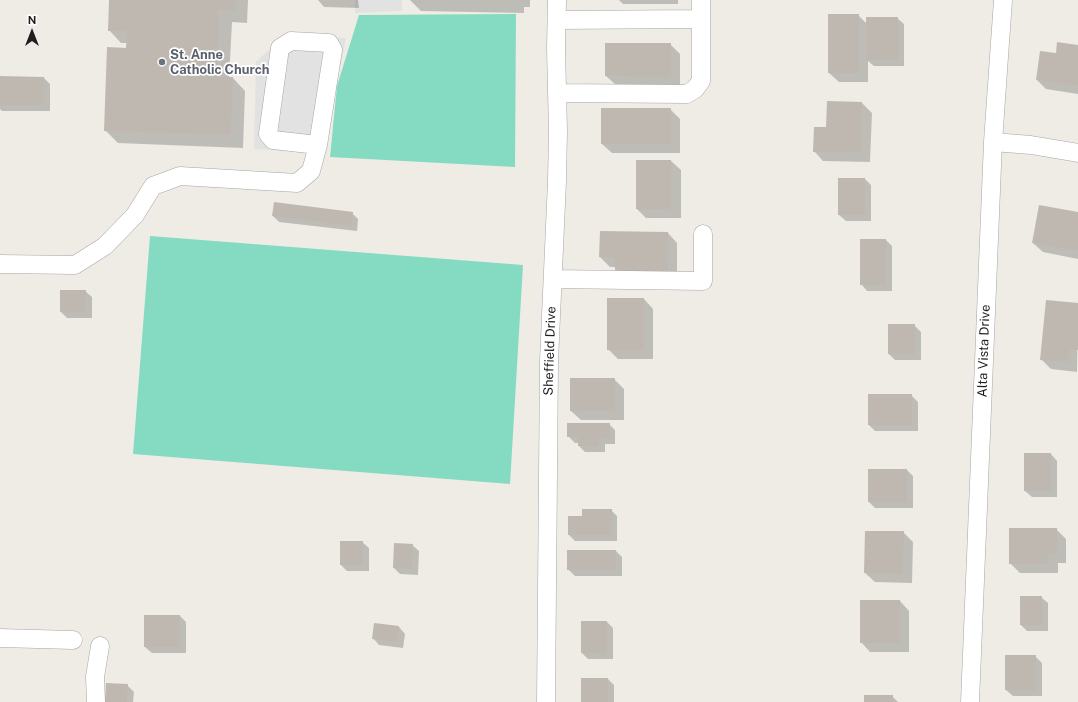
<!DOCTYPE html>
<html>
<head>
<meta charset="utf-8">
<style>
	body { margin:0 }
	#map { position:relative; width:1078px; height:702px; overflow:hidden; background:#eeece4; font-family:"Public Sans",sans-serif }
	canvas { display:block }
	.north { position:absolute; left:12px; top:12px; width:40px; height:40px; -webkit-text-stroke:3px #fff; paint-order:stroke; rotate:0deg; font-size:11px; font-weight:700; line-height:16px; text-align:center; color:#1e1e1e }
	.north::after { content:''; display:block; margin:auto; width:14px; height:18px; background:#1e1e1e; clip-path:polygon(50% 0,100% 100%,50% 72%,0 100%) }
</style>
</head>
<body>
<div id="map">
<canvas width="1078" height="702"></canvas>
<div class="north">N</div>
</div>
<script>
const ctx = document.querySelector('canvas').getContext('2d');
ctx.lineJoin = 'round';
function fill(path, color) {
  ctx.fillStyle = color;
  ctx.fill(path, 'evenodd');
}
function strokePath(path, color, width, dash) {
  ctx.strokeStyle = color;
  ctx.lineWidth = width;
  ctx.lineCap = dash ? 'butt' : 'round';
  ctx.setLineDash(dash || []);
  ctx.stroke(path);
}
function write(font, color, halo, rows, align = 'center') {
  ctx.font = font + ' "Public Sans",sans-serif';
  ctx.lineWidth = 3.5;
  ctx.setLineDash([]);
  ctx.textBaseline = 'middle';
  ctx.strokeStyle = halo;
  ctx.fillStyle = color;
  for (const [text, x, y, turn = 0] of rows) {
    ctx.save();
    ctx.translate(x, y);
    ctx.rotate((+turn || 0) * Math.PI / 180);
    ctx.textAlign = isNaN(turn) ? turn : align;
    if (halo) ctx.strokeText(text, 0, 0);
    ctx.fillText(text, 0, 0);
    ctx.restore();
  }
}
fill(new Path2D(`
	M516 14 515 167 330 157 337 86 359 15Z
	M150 236 523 265 510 484 133 454Z`), '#85dbc1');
fill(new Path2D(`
	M355 0H402V11L355 13Z
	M284 35 346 38 323 153 254 149 256 62Z`), '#e2e2e2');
fill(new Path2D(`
	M110 0H248L247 23 232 22 229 78H233L245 91 243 148 118 143 105 130 127 49V43H121L109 30Z
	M318 0H358L359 8 324 7Z
	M410 0H530V7H524V13L421 11Z
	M619 0H678V4H623Z
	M858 15 867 24 897 18 904 24V66H874L868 61V82H839L829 73Z
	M670 44 680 54V86L616 85 606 76Z
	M1078 46V94L1046 89 1037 80Z
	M0 77 44 78 50 84V111H2L0 109Z
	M828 102 862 103 872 113 870 162 823 161 814 151 827 128Z
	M670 109 680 119V153H612L602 144Z
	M671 161 681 170V218H646L637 209Z
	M865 179 871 185V221H846L839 215Z
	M352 213 358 219 357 231 279 222 273 216Z
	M1078 213V259L1043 252 1033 243Z
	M601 232 668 233 677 243V280L625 279 616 270V267H610L600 257Z
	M886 240 892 246V291H867L861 284Z
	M85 291 92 297V318H67L61 312Z
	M644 299 653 309V359H618L608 349Z
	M1078 304 1077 372 1051 369 1041 359Z
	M914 325 921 332V360H895L889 354Z
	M614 379 624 389V420H581L571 411Z
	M911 395 918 402V431H875L869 425Z
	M609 424 615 430V444H605V452H585L579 446V443H575L568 436Z
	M1051 454 1057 461V497H1032L1025 491Z
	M907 470 913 476V508H875L869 502Z
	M611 510 617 516V541H575L569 535 583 517Z
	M1056 529 1066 539V563H1058V573H1020L1010 563Z
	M903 532 913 542 912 583 875 582 865 573Z
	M341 542H362L369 548V571H347L341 565Z
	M395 544 412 545 419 551 418 575 400 574 394 568Z
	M616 551 622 557V576H575L568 569Z
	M1041 597 1048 603V631H1027L1021 625Z
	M900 601 909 611V652H870L861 642Z
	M145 616H180L186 622V653H152L145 647Z
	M607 622 613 628V659H588L582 653Z
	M399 627 405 634 403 648 379 645 373 638Z
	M1035 656 1042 663V696H1013L1006 690Z
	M608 679 614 685V702H582Z
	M127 685 134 692 133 702H106Z
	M892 696 898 702H865Z`), '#0003');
fill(new Path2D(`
	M109 0H236L235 11 219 10 217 77H233L231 135 104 131 107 47 126 48 127 31H108Z
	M828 14H859V73H828Z
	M866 17H898V60H866Z
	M1057 42 1078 45V86L1036 80 1040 51 1056 53Z
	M605 43H671V77L605 76Z
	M0 76 44 77V105H0Z
	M827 101 862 102 861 153 813 152 814 127H826Z
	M601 108H671V144H601Z
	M636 160H671V209H636Z
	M838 178H865V215H838Z
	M274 202 353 212 351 226 272 216Z
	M1039 205 1078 212V251L1032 243Z
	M600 231 668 232V271L615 270V258L599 257Z
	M860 239H886V285H860Z
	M60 290H86V312H60Z
	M607 298H644V350H607Z
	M1046 300 1078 303V350H1069L1068 362 1040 360Z
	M888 324H915V354H888Z
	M570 378H615V411H570Z
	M868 394H912V425H868Z
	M567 423H610V438H599V446H578V437H567Z
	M1024 453H1051V491H1024Z
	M868 469H907V502H868Z
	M582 509H612V535H568V516H582Z
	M1009 528H1057V554H1048V564H1009Z
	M865 531H904L903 574 864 573Z
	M340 541H363V565H340Z
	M394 543 413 544 412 569 393 568Z
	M567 550H616V570H567Z
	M1020 596H1042V625H1020Z
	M860 600H900V643H860Z
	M144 615H180V647H144Z
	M581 621H607V653H581Z
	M374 623 399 626 397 642 372 639Z
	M1005 655H1036V690H1005Z
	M581 678H608V702H581Z
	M106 683 128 684 127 702H105Z
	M864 695H893V702H864Z`), '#bfb8b1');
const minor = new Path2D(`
	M557 20 701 19V0
	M291 41 329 43 333 50 318 145 273 140 268 134 280 48Z
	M557 93 687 94 695 89 701 81V19
	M993 142 1031 145 1078 153
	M0 264 75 265 105 246 135 215 153 186 180 176 297 183 311 171 318 145
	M553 279 703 281V234
	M0 638 73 640
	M96 702 95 677 100 646
	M546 702 549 361 557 181 558 131 556 48 557 0
	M970 702 993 142 1003 0`);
strokePath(minor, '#a5a5a5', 19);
strokePath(minor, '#fff', 18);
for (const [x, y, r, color] of [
	[162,62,4,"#6b7280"]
]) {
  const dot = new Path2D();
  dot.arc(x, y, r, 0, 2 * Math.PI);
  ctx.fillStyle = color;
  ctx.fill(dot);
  strokePath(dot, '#fff', 1.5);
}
write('bold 13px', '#5b616d', '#fff', [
	["St. Anne",170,55],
	["Catholic Church",170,70]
], 'left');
write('13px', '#1e1e1e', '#fff', [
	["Sheffield Drive",550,351,-88],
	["Alta Vista Drive",984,351,-88]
]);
</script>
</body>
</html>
